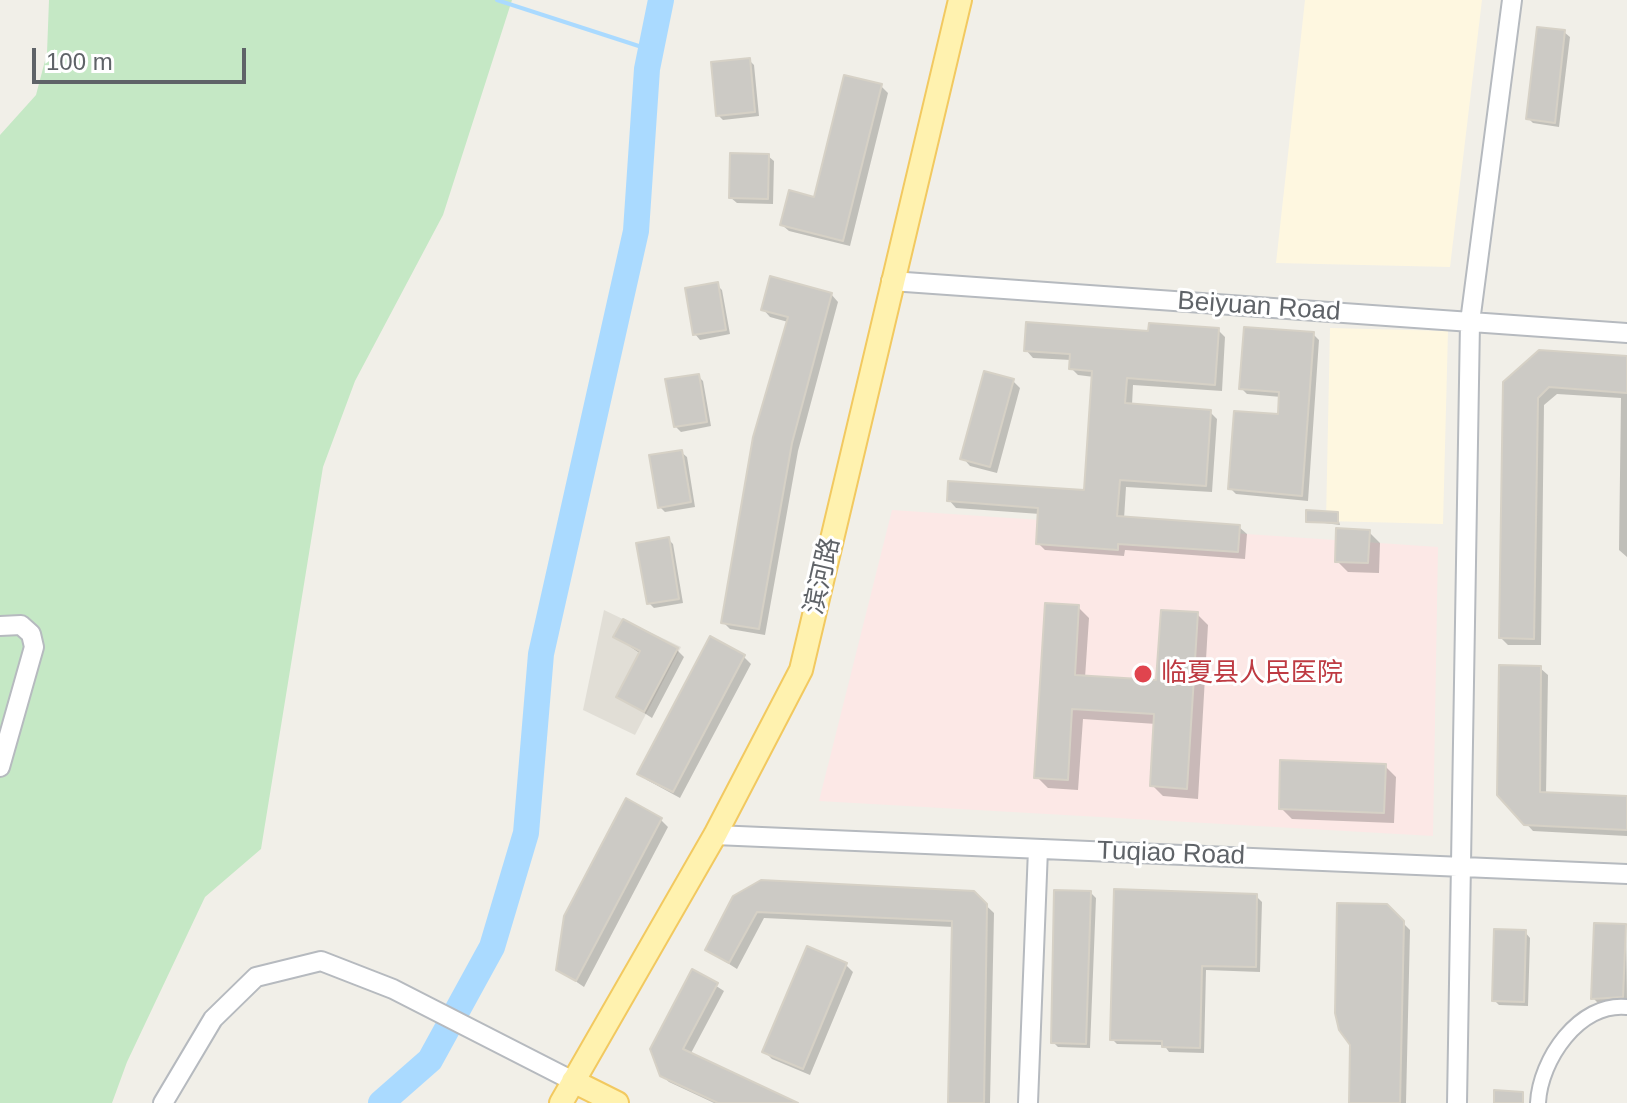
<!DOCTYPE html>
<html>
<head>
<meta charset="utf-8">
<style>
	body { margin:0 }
	#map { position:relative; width:1627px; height:1103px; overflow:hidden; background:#f1efe8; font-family:Helvetica,sans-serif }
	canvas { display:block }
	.scale { position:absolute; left:32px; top:48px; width:214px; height:36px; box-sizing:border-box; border:4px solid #5f6368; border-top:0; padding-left:10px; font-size:24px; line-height:28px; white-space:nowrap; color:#5f6368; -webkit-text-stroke:6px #fff; paint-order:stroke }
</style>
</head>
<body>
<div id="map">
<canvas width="1627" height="1103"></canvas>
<div class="scale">100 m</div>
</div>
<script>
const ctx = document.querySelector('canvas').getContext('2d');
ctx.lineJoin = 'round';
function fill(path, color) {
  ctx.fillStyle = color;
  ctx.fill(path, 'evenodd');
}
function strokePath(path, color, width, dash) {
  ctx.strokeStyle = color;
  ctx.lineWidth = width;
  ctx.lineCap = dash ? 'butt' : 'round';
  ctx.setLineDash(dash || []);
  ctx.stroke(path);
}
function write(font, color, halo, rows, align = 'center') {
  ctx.font = font + ' Helvetica,"Noto Sans SC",sans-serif';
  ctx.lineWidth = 6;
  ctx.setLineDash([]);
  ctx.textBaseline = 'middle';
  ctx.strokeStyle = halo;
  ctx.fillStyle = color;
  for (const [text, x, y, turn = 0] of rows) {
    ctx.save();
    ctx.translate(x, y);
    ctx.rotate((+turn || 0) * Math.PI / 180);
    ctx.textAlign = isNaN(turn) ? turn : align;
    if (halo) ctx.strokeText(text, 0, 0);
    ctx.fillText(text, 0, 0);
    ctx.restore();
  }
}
fill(new Path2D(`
	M1305 0H1482L1450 267 1276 263Z
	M1330 328 1448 331 1443 524 1326 521Z`), '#fef7e0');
fill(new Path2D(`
	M604 610 681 647 635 735 583 710Z`), '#e1ded6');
fill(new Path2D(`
	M892 510 1438 547 1433 836 819 801Z`), '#fce8e6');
fill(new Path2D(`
	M49 0H512L443 215 355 381 323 467 261 849 205 897 127 1062 112 1103H0V135L36 95 47 53Z`), '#c5e8c5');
fill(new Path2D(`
	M1564 32 1570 37 1559 127 1533 123 1528 118Z
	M749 60 754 65 759 116 723 120 718 115Z
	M881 86 888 93 850 246 789 231 782 225 816 199Z
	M768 156 774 161 773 204 737 203 731 198Z
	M717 285 722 290 730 334 700 340 695 334Z
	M831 294 838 302 798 451 765 635 730 629 723 622 788 322 770 317 763 309Z
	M1218 330 1225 337 1222 391 1133 385 1132 405 1210 412 1217 419 1212 492 1126 487 1124 519 1239 527 1247 534 1245 559 1125 550 1124 556 1045 550 1038 543 1040 514 956 508 949 500 1086 492 1094 377 1078 375 1071 368V360L1033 358 1026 350 1150 333Z
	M1313 334 1319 340 1308 501 1236 494 1230 488 1280 416 1281 397 1247 394 1241 388Z
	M1627 358V557L1619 550 1621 398 1557 394 1544 405 1541 645H1508L1501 638 1505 383Z
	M698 376 703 381 711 426 681 432 676 427Z
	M1013 381 1020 388 997 473 970 466 963 458Z
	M681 452 687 457 695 507 665 512 660 507Z
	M1337 514 1340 525 1308 521Z
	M1369 532 1380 543 1379 573 1348 572 1337 561Z
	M668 539 673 544 683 603 654 608 649 603Z
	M1078 607 1089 618 1085 678 1158 682 1197 614 1208 625 1198 799 1163 796 1152 785 1156 724 1083 719 1078 790 1048 788 1037 777Z
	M616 637 677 650 684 657 652 718 618 696 641 654Z
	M744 657 751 664 680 798 647 780 640 773Z
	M1540 668 1548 675 1546 794 1627 798V836L1533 831 1499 794Z
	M1385 766 1396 777 1394 823 1292 819 1281 808Z
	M661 820 668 827 584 987 559 970Z
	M761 882 973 893 994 913 990 1103H950L954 927 764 918 737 969 707 950Z
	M1091 893 1096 898 1090 1048 1058 1047 1053 1042Z
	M1256 896 1262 902 1260 972 1206 970 1204 1053 1169 1052 1164 1045 1117 1044 1112 1039Z
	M1386 906 1410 930 1406 1103H1351Z
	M1626 926 1627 1002 1598 1003 1593 998Z
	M1525 932 1530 938 1528 1006 1499 1005 1494 1000Z
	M846 965 853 972 810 1075 772 1059 765 1052Z
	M693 971 724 991 690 1055 793 1103H714L669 1082 661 1075Z`), '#0003');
strokePath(new Path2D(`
	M497 0 651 50`), '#aadaff', 4);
strokePath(new Path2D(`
	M381 1103 430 1060 492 947 526 833 541 654 636 231 647 69 661 0`), '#aadaff', 26);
const building = new Path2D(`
	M1537 27 1565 30 1555 123 1526 119Z
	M750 58 755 112 716 116 711 62Z
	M844 75 882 84 843 241 780 225 789 190 814 197Z
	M730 153 769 154 768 199 729 198Z
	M770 276 832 293 792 443 759 629 721 623 753 437 788 317 761 310Z
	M718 282 726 330 693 335 685 288Z
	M1026 322 1148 331 1149 323 1219 328 1215 385 1127 378 1125 403 1211 410 1206 486 1120 480 1117 516 1240 525 1238 552 1118 544V550L1036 544 1038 508 947 501 948 481 1084 490 1092 371 1069 369 1070 354 1024 351Z
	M1244 327 1314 332 1302 496 1228 489 1234 411 1278 414 1279 392 1239 389Z
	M1539 350 1627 356V393L1549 387 1538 398 1534 639 1499 638 1503 382Z
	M984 371 1014 379 990 467 960 459Z
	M699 374 707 422 674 427 665 379Z
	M682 450 691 502 658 508 649 455Z
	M1306 510 1338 512V523L1306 522Z
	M1336 528 1370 530 1368 563 1335 562Z
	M669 537 679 599 647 604 636 543Z
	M1045 603 1079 605 1075 675 1156 680 1161 610 1198 612 1187 789 1150 786 1154 714 1072 709 1068 780 1034 778Z
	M623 619 678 648 644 712 616 697 640 651 613 637Z
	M710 636 745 655 673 792 637 774Z
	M1499 665 1541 666 1540 792 1627 796V830L1524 825 1497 795Z
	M1280 760 1386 764 1384 813 1279 809Z
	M626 798 662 818 576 981 556 970 564 916Z
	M761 880 974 891 987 904 984 1103H948L952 921 757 912 729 963 705 950 733 896Z
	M1114 889 1257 894 1256 967 1202 966 1200 1048 1162 1047V1041L1110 1040Z
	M1054 890 1091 891 1086 1044 1051 1043Z
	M1337 903 1387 904 1404 921 1400 1103H1349L1350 1045 1339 1030 1335 1013Z
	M1594 923 1626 924 1623 997 1591 999Z
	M1494 929 1526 930 1524 1002 1492 1001Z
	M807 946 847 963 803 1069 762 1052Z
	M692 969 718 983 683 1049 798 1103H718L660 1076 650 1049Z
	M1494 1090 1523 1092V1103H1494Z`);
fill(building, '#cccac5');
strokePath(building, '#d6d1c6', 2);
const street = new Path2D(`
	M1538 1103C1540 1060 1579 1002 1627 1007`);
const secondary = new Path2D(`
	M891 281 1627 333
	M0 626 21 625 31 634 34 647 0 767
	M715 835 1627 874
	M163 1103 213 1019 256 977 321 961 393 989 573 1081
	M1028 1103 1038 849
	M1457 1103 1470 322 1512 0`);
const primary = new Path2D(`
	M573 1081 617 1103
	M561 1103 715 835 801 670 960 0`);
strokePath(street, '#b5b8bc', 18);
strokePath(secondary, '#b6babf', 22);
strokePath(primary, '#f2c960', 26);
strokePath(street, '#fff', 14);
strokePath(secondary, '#fff', 18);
strokePath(primary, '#fff2af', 22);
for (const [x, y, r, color] of [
	[1143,674,10,"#e0444e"]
]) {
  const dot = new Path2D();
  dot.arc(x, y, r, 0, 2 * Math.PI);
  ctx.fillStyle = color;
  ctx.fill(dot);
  strokePath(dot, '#fff', 3);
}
write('26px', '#5f6368', '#fff', [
	["Beiyuan Road",1259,307,4],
	["滨河路",823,576,-77],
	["Tuqiao Road",1171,854,2]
]);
write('26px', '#be3a42', '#fff', [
	["临夏县人民医院",1161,674]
], 'left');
</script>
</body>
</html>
